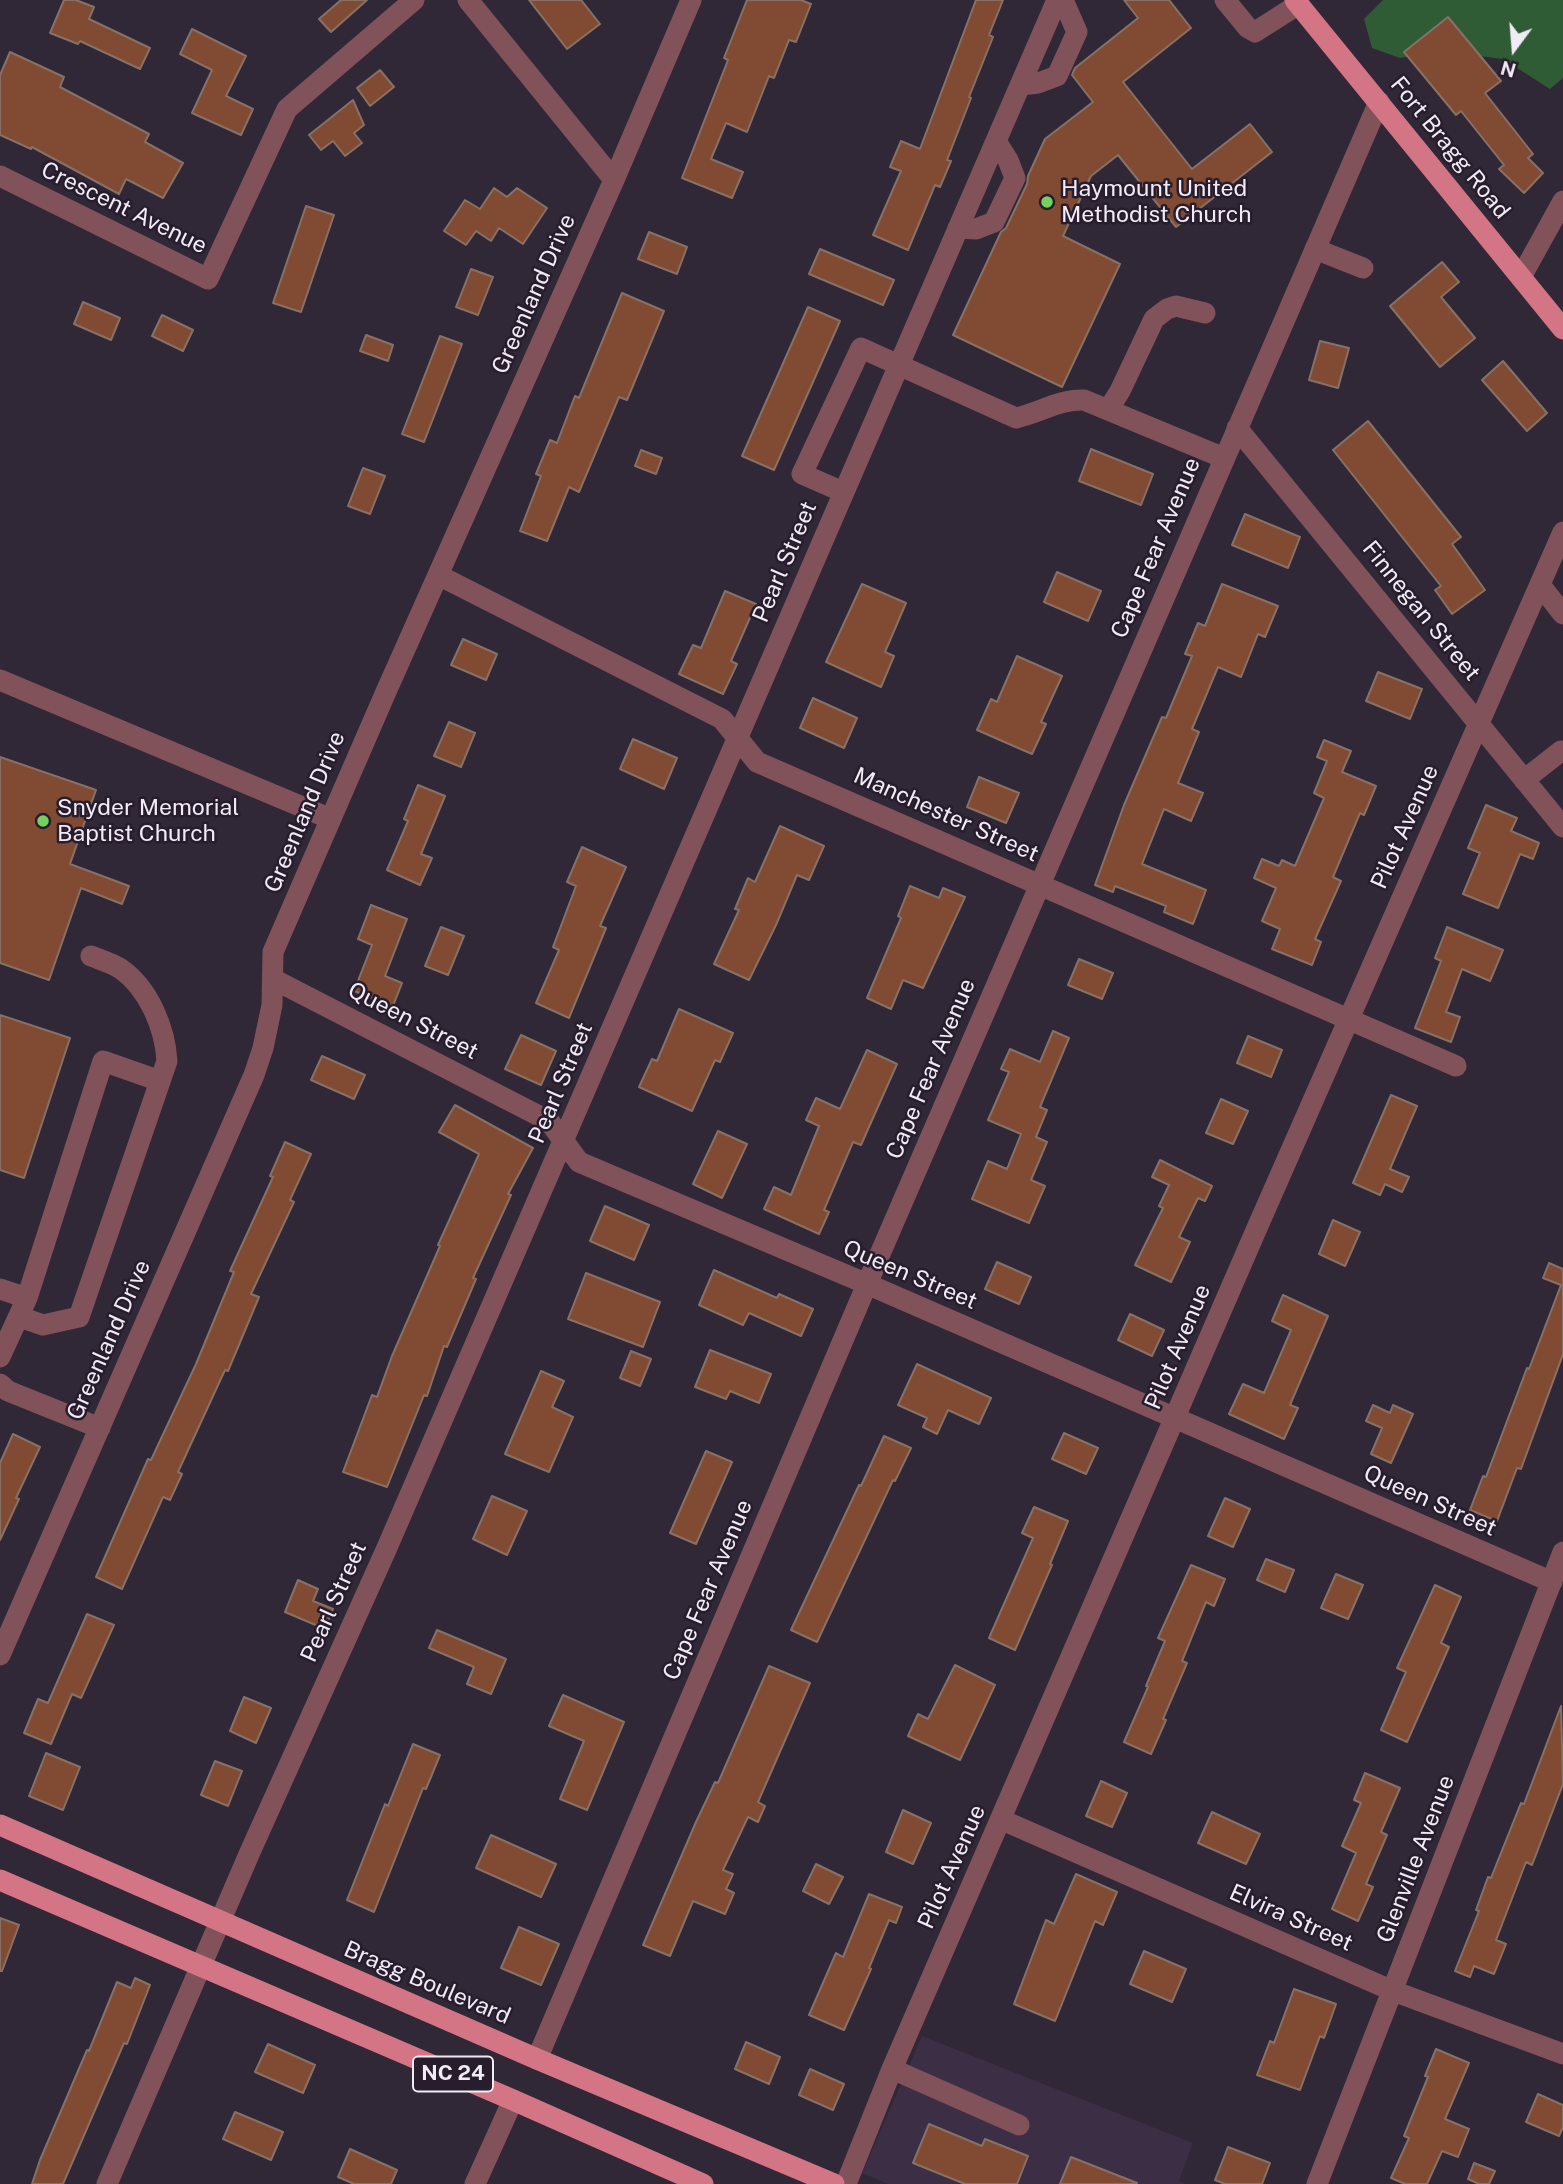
<!DOCTYPE html>
<html>
<head>
<meta charset="utf-8">
<style>
	body { margin:0 }
	#map { position:relative; width:1563px; height:2184px; overflow:hidden; background:#302737; font-family:"Public Sans",sans-serif }
	canvas { display:block }
	.north { position:absolute; left:1479px; top:14px; width:70px; height:70px; -webkit-text-stroke:5px #271d2d; paint-order:stroke; rotate:196deg; font-size:19px; font-weight:700; line-height:28px; text-align:center; color:#f1ebf6 }
	.north::after { content:''; display:block; margin:auto; width:24px; height:32px; background:#f1ebf6; clip-path:polygon(50% 0,100% 100%,50% 72%,0 100%) }
</style>
</head>
<body>
<div id="map">
<canvas width="1563" height="2184"></canvas>
<div class="north">N</div>
</div>
<script>
const ctx = document.querySelector('canvas').getContext('2d');
ctx.lineJoin = 'round';
function fill(path, color) {
  ctx.fillStyle = color;
  ctx.fill(path, 'evenodd');
}
function strokePath(path, color, width, dash) {
  ctx.strokeStyle = color;
  ctx.lineWidth = width;
  ctx.lineCap = dash ? 'butt' : 'round';
  ctx.setLineDash(dash || []);
  ctx.stroke(path);
}
function write(font, color, halo, rows, align = 'center') {
  ctx.font = font + ' "Public Sans",sans-serif';
  ctx.lineWidth = 5;
  ctx.setLineDash([]);
  ctx.textBaseline = 'middle';
  ctx.strokeStyle = halo;
  ctx.fillStyle = color;
  for (const [text, x, y, turn = 0] of rows) {
    ctx.save();
    ctx.translate(x, y);
    ctx.rotate((+turn || 0) * Math.PI / 180);
    ctx.textAlign = isNaN(turn) ? turn : align;
    if (halo) ctx.strokeText(text, 0, 0);
    ctx.fillText(text, 0, 0);
    ctx.restore();
  }
}
fill(new Path2D(`
	M922 2036 1193 2143 1179 2181 1185 2184H888L862 2173Z`), '#3c2e45');
fill(new Path2D(`
	M1383 0H1563V78L1550 89 1503 59 1441 51 1400 58 1372 48 1364 19Z`), '#305c35');
const building = new Path2D(`
	M64 0H76L94 7 89 19 150 48 140 69 80 41 78 44 50 33Z
	M341 0H367L331 32 319 19Z
	M529 0H581L600 24 567 49Z
	M747 0H801L811 4 796 42 789 40 774 78 769 76 747 132 726 123 711 159 743 172 732 198 682 178 728 60 724 58Z
	M976 0H1003L989 35 993 37 969 97 971 98 947 160 951 161 940 187 935 185 908 250 873 235 901 171 890 167 901 141 920 149Z
	M1124 0H1169L1191 28 1123 82 1192 169 1250 124 1272 152 1176 227 1118 155 1091 176 1063 236 1120 264 1062 387 953 335 1001 232 1006 228 1027 184 1028 176 1045 139 1093 102 1072 75 1075 68 1138 18Z
	M1448 17 1501 81 1485 93 1533 154 1528 158 1543 173 1524 193 1499 169 1504 165 1461 111 1456 115 1404 52Z
	M192 29 246 56 226 96 253 109 241 135 192 113 212 70 180 54Z
	M10 52 64 77 60 87 149 134 145 142 183 163 163 198 126 179 119 194 32 147 31 149 0 135V75Z
	M380 70 394 87 370 106 357 88Z
	M353 100 364 125 354 133 362 143 345 156 333 141 321 150 309 135Z
	M494 188 507 197 517 188 547 208 523 244 499 228 491 241 476 231 466 245 444 231 465 200 480 209Z
	M306 206 334 215 301 312 273 303Z
	M649 232 687 247 677 274 638 259Z
	M820 249 894 280 883 305 809 274Z
	M1442 262 1459 282 1441 297 1475 338 1440 367 1390 306Z
	M471 269 493 277 478 315 456 307Z
	M622 293 664 311 627 400 619 397 579 492 569 487 547 541 520 531 541 476 536 474 550 440 557 443 575 396 579 398Z
	M83 302 120 318 111 340 74 324Z
	M808 307 840 321 774 470 742 456Z
	M162 315 193 330 183 351 152 336Z
	M366 335 393 345 388 361 360 351Z
	M440 336 462 344 424 442 402 434Z
	M1320 341 1349 348 1338 388 1309 380Z
	M1503 361 1547 413 1527 431 1482 380Z
	M1368 421 1461 537 1452 544 1485 590 1452 614 1435 590 1441 586 1333 450Z
	M1091 449 1153 474 1141 505 1079 481Z
	M641 450 662 458 656 474 635 466Z
	M363 468 385 476 370 514 348 506Z
	M1245 514 1300 537 1288 568 1232 545Z
	M1057 572 1101 591 1088 621 1044 602Z
	M862 584 906 603 885 652 894 656 881 687 826 662Z
	M1222 584 1278 606 1265 637 1258 634 1241 677 1218 667 1192 729 1199 732 1178 783 1203 793 1191 821 1164 809 1142 864 1206 890 1193 924 1164 912 1166 906 1115 886 1113 892 1095 885 1124 805 1162 717 1166 718 1192 656 1185 654 1198 623 1205 626Z
	M725 591 756 604 731 661 737 664 723 694 679 674 693 645 701 648Z
	M463 639 497 654 486 680 451 665Z
	M1017 656 1062 676 1041 722 1046 724 1032 754 977 730 991 699 997 702Z
	M1378 672 1422 689 1410 719 1366 701Z
	M813 698 857 718 844 748 800 728Z
	M449 722 475 733 461 767 434 756Z
	M633 739 677 758 664 789 620 769Z
	M1324 740 1351 751 1342 772 1376 786 1364 815 1360 813 1333 877 1341 881 1315 939 1321 942 1312 965 1272 949 1280 929 1262 921 1276 888 1254 878 1262 859 1279 866 1282 860 1295 866 1324 798 1314 793 1327 761 1317 757Z
	M0 757 96 790 70 864 129 886 122 904 81 888 49 980 0 963Z
	M979 777 1019 793 1006 823 967 807Z
	M418 785 445 796 421 854 432 858 420 885 387 870 408 821 404 819Z
	M1486 805 1517 818 1511 831 1539 843 1533 859 1520 854 1498 908 1463 894 1480 853 1468 848Z
	M780 826 824 846 809 880 797 875 776 925 749 980 714 964 739 910 735 909 748 878 755 882Z
	M582 847 626 867 600 926 606 928 569 1018 536 1003 559 950 553 947 576 886 567 882Z
	M910 886 939 898 943 888 965 897 923 988 903 980 891 1009 867 998 901 918 898 916Z
	M371 905 407 919 385 976 402 983 393 1006 354 991 372 945 358 939Z
	M441 927 464 936 448 975 425 966Z
	M1447 927 1503 950 1490 981 1462 969 1446 1012 1460 1017 1451 1042 1415 1028 1441 961 1435 958Z
	M1079 959 1113 973 1102 999 1068 985Z
	M679 1009 733 1033 720 1062 715 1060 692 1111 639 1087 652 1059 657 1061Z
	M0 1015 70 1038 24 1178 0 1170Z
	M1053 1031 1069 1038 1040 1107 1047 1110 1036 1137 1047 1142 1031 1180 1045 1186 1029 1223 972 1199 988 1161 1007 1169 1021 1134 988 1120 1009 1072 1001 1069 1010 1049 1040 1062Z
	M521 1035 556 1051 541 1085 505 1069Z
	M1248 1036 1282 1050 1271 1077 1237 1063Z
	M867 1050 897 1064 861 1145 853 1142 824 1210 829 1212 819 1234 764 1209 774 1187 791 1195 819 1126 806 1120 816 1098 840 1109Z
	M322 1056 365 1075 354 1099 311 1080Z
	M1391 1095 1417 1106 1390 1169 1409 1177 1402 1192 1385 1184 1380 1195 1353 1183Z
	M1221 1099 1248 1111 1233 1144 1206 1133Z
	M455 1105 533 1148 508 1194 511 1195 473 1278 476 1279 447 1347 444 1346 427 1396 424 1395 387 1487 343 1472 372 1395 377 1397 392 1356 440 1246 438 1245 479 1154 439 1132Z
	M718 1131 747 1144 722 1198 693 1184Z
	M285 1142 311 1154 290 1200 294 1202 251 1294 259 1297 228 1371 225 1370 178 1472 182 1474 170 1500 163 1497 122 1589 96 1577 148 1459 151 1460 196 1364 234 1272 230 1271 273 1177 270 1176Z
	M1160 1160 1212 1186 1205 1201 1198 1198 1179 1237 1190 1242 1171 1282 1135 1265 1163 1208 1159 1206 1169 1185 1152 1177Z
	M605 1206 649 1225 634 1260 590 1241Z
	M1333 1220 1360 1232 1345 1266 1319 1254Z
	M997 1262 1031 1277 1019 1304 985 1289Z
	M1549 1263 1563 1269V1354L1521 1469 1517 1468 1497 1521 1470 1510 1483 1476 1486 1477 1527 1368 1529 1369 1561 1285 1543 1278Z
	M714 1270 777 1298 779 1294 813 1309 801 1336 749 1313 743 1325 699 1305Z
	M586 1273 660 1302 643 1347 568 1319Z
	M1283 1295 1328 1316 1290 1405 1298 1408 1284 1439 1229 1414 1243 1384 1264 1393 1291 1330 1272 1321Z
	M1130 1314 1164 1330 1152 1356 1118 1340Z
	M710 1350 771 1374 759 1403 730 1391 726 1399 695 1387Z
	M631 1351 651 1359 640 1386 620 1378Z
	M917 1364 991 1398 979 1424 948 1410 937 1434 923 1427 927 1418 898 1405Z
	M541 1371 564 1381 552 1407 573 1417 549 1472 505 1454Z
	M1373 1405 1390 1413 1393 1405 1413 1414 1391 1463 1371 1454 1382 1428 1366 1421Z
	M1064 1433 1098 1448 1086 1474 1052 1459Z
	M13 1434 40 1447 16 1498 19 1499 0 1540V1463Z
	M884 1436 911 1448 895 1481 893 1480 817 1642 791 1630 859 1485 861 1486Z
	M706 1451 732 1462 696 1544 670 1533Z
	M492 1496 527 1511 507 1555 473 1539Z
	M1225 1498 1250 1509 1233 1547 1208 1536Z
	M1034 1507 1068 1521 1050 1564 1052 1565 1015 1650 989 1638 1033 1538 1022 1533Z
	M1266 1559 1294 1570 1285 1592 1257 1580Z
	M1191 1565 1225 1579 1214 1606 1206 1602 1182 1661 1187 1663 1163 1719 1166 1720 1151 1754 1124 1742 1148 1687 1146 1686 1165 1641 1158 1638Z
	M1336 1574 1363 1585 1348 1619 1321 1608Z
	M298 1580 318 1589 313 1601 333 1609 325 1629 285 1612Z
	M1435 1585 1461 1597 1441 1643 1449 1647 1407 1742 1381 1730 1406 1672 1397 1668Z
	M87 1614 114 1625 81 1698 72 1694 51 1744 24 1733 38 1699 48 1703Z
	M437 1630 506 1659 491 1694 467 1684 474 1667 429 1648Z
	M955 1665 995 1685 960 1760 908 1736 918 1714 928 1719Z
	M769 1666 810 1683 758 1802 765 1806 758 1822 748 1817 723 1870 733 1874 726 1889 734 1893 725 1914 693 1901 670 1956 643 1945 696 1822 715 1782 718 1783Z
	M563 1695 624 1722 587 1810 560 1799 584 1741 549 1726Z
	M244 1697 271 1708 256 1743 230 1731Z
	M1561 1706 1563 1784 1532 1865 1526 1862 1496 1940 1506 1944 1494 1974 1474 1966 1470 1977 1455 1971 1479 1911 1476 1910 1488 1877 1491 1878 1521 1803 1524 1804Z
	M413 1744 440 1755 426 1789 423 1788 374 1912 347 1900 385 1804 388 1806Z
	M46 1753 80 1767 63 1810 29 1796Z
	M215 1761 242 1771 228 1806 201 1795Z
	M1365 1773 1400 1788 1381 1832 1387 1835 1366 1884 1373 1887 1358 1921 1332 1909 1356 1853 1342 1846 1361 1803 1354 1800Z
	M1101 1781 1127 1793 1112 1827 1086 1816Z
	M903 1810 931 1823 913 1864 886 1852Z
	M1212 1812 1260 1834 1246 1864 1198 1843Z
	M491 1835 556 1864 541 1897 476 1868Z
	M816 1864 843 1877 829 1904 803 1891Z
	M1076 1874 1117 1892 1103 1925 1095 1921 1055 2021 1014 2004 1046 1920 1054 1924Z
	M869 1894 902 1907 896 1923 889 1920 869 1968 871 1969 844 2030 809 2015 836 1953 843 1957Z
	M0 1918 19 1925 2 1971H0Z
	M519 1927 559 1944 541 1985 501 1968Z
	M1144 1951 1186 1969 1172 2002 1130 1984Z
	M135 1978 150 1985 127 2044 124 2043 63 2184H32L40 2160 87 2050 89 2051 117 1982 131 1988Z
	M1294 1989 1336 2004 1324 2038 1320 2036 1300 2090 1257 2075 1270 2041 1274 2043Z
	M746 2042 780 2057 769 2084 735 2069Z
	M268 2044 315 2065 303 2093 255 2072Z
	M1436 2049 1469 2063 1445 2119 1469 2129 1458 2157 1442 2151 1427 2184H1405L1391 2178 1409 2138 1404 2136 1428 2077 1425 2076Z
	M810 2069 844 2084 833 2110 799 2095Z
	M1538 2094 1563 2105V2127L1559 2136 1526 2122Z
	M235 2112 283 2132 271 2160 223 2139Z
	M929 2124 982 2146 985 2139 1028 2156 1017 2184H965L913 2163Z
	M1228 2147 1270 2163 1262 2184H1225L1215 2180Z
	M350 2149 397 2170 391 2184H354L338 2177Z
	M1071 2157 1137 2183 1136 2184H1060Z
	M1474 2163 1495 2171 1489 2184H1479L1468 2179Z`);
fill(building, '#804b32');
strokePath(building, '#877167', 2);
strokePath(new Path2D(`
	M468 0 614 180
	M1225 0 1248 28 1255 32 1299 4
	M1021 85 1038 83 1057 76 1077 32 1063 0
	M0 176 208 279 287 109 414 0
	M958 228 976 229 994 222 1015 178 1008 160 996 141
	M1315 249 1363 268
	M1521 277 1563 201
	M1108 410 1120 391 1154 319 1167 309 1176 306 1205 313
	M1237 428 1563 827
	M843 492 802 474 861 348 1016 418C1039 413 1060 399 1084 400L1224 458
	M438 575 722 719 757 762 1456 1066
	M1540 585 1563 614
	M0 680 331 819
	M1524 780 1561 751
	M273 979 549 1121 579 1162 867 1284 1552 1582
	M0 1289 27 1298
	M20 1317 43 1325 79 1317 167 1061C165 1028 149 989 121 969 112 963 101 960 91 956
	M0 1357 27 1298 103 1061 160 1081
	M0 1384 8 1391 100 1428
	M0 1655 254 1075 263 1048 272 1005 273 952 385 694 614 180 691 0
	M1002 1820 1393 1991 1563 2054
	M537 2059 867 1284 1379 102
	M892 2069 1019 2125
	M107 2184 250 1852 386 1550 1057 0
	M475 2184 513 2100
	M846 2184 892 2069 1257 1228 1563 532
	M1317 2184 1563 1552`), '#815259', 21);
strokePath(new Path2D(`
	M1295 0 1563 329
	M0 1825 537 2059 834 2184
	M0 1880 513 2100 703 2184`), '#d47586', 21);
for (const [x, y, r, color] of [
	[1047,202,7,"#73d25c"],
	[43,821,7,"#73d25c"]
]) {
  const dot = new Path2D();
  dot.arc(x, y, r, 0, 2 * Math.PI);
  ctx.fillStyle = color;
  ctx.fill(dot);
  strokePath(dot, '#271d2d', 2.5);
}
for (const [x, y, w] of [
	[453,2074,80]
]) {
  const box = new Path2D();
  box.roundRect(x - w / 2, y - 17.5, w, 35, 5);
  ctx.fillStyle = '#271d2d';
  ctx.fill(box);
  strokePath(box, '#f1ebf6', 2);
}
write('bold 21px', '#f1ebf6', null, [
	["NC 24",453,2074]
]);
write('23px', '#f1ebf6', '#271d2d', [
	["Fort Bragg Road",1450,148,51],
	["Crescent Avenue",124,208,26],
	["Greenland Drive",534,294,-66],
	["Cape Fear Avenue",1156,548,-67],
	["Pearl Street",785,562,-67],
	["Finnegan Street",1421,611,51],
	["Greenland Drive",305,812,-67],
	["Manchester Street",946,815,24],
	["Pilot Avenue",1405,827,-66],
	["Queen Street",413,1021,27],
	["Cape Fear Avenue",931,1069,-67],
	["Pearl Street",561,1083,-67],
	["Queen Street",910,1275,23],
	["Greenland Drive",109,1340,-66],
	["Pilot Avenue",1178,1347,-67],
	["Queen Street",1430,1501,24],
	["Cape Fear Avenue",708,1590,-67],
	["Pearl Street",334,1602,-66],
	["Glenville Avenue",1416,1859,-69],
	["Pilot Avenue",952,1867,-66],
	["Elvira Street",1291,1918,24],
	["Bragg Boulevard",427,1983,23]
]);
write('23px', '#f1ebf6', '#271d2d', [
	["Haymount United",1061,189],
	["Methodist Church",1061,215],
	["Snyder Memorial",57,808],
	["Baptist Church",57,834]
], 'left');
</script>
</body>
</html>
